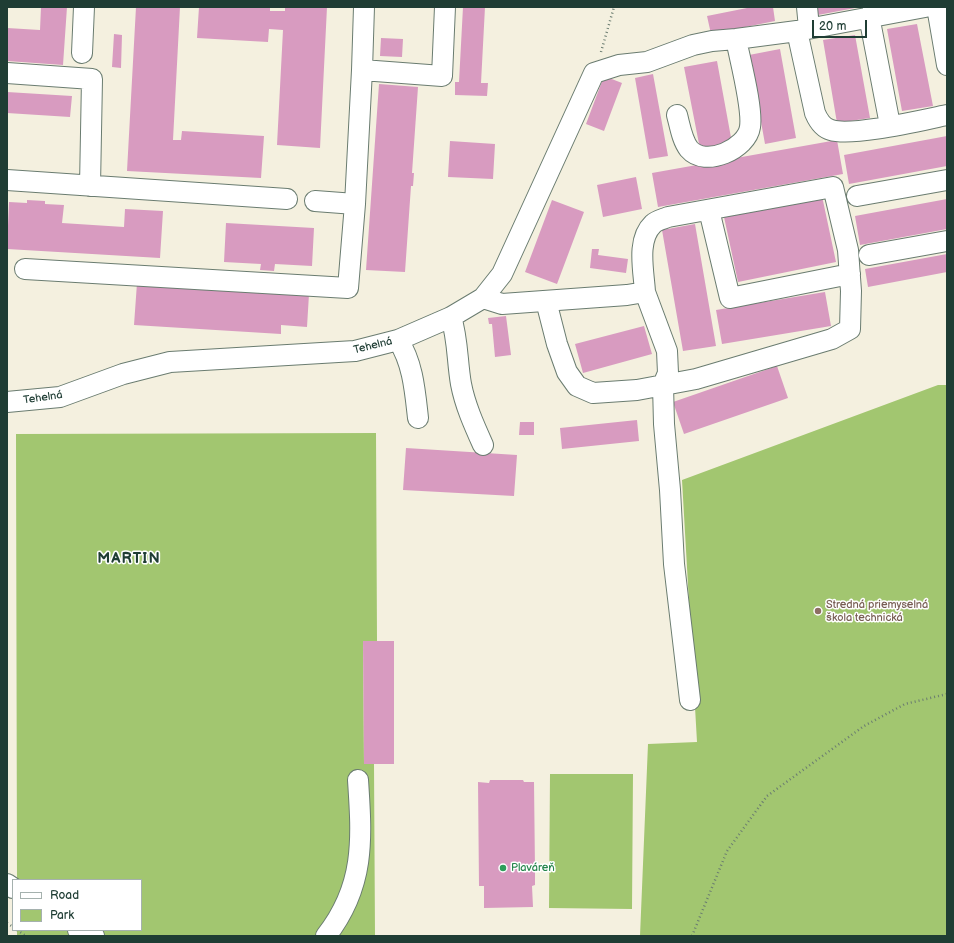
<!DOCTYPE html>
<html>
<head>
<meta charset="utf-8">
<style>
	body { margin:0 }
	#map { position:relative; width:954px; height:943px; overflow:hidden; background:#f4f0df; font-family:"Balsamiq Sans",sans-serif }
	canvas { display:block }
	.frame { position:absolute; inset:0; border:8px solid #1f3d34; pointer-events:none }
	.legend { position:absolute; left:12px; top:879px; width:130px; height:52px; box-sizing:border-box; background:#fff; border:1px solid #a5b1ae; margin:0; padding:5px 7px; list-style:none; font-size:12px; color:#1f3d34 }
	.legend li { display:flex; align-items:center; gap:8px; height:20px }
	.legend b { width:20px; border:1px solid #a5b1ae }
	.scale { position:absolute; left:812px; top:20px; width:55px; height:18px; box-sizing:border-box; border:2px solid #1f3d34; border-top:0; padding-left:5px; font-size:12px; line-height:14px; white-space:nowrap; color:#1f3d34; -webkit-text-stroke:3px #fff; paint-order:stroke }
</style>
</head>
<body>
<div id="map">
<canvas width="954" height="943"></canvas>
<div class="frame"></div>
<ul class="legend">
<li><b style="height:5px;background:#fff"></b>Road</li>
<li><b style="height:11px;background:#a2c670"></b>Park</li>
</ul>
<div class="scale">20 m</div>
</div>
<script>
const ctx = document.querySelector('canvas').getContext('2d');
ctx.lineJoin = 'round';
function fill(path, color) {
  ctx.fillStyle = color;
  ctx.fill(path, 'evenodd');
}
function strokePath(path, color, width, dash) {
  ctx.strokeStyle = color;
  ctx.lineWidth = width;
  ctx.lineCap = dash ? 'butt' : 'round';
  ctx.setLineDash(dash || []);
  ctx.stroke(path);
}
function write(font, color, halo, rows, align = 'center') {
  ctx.font = font + ' "Balsamiq Sans",sans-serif';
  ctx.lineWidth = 3;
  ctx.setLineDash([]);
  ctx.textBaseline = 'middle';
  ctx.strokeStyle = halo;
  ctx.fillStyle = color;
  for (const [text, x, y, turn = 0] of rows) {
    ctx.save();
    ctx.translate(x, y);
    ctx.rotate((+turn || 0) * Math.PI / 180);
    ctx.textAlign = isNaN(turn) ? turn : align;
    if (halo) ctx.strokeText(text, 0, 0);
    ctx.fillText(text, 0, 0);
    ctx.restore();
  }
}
fill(new Path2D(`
	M938 385H947V936H640L648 744 697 742 682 480Z
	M376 433 377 641H363L364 764H374L375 936H17V930H141V880H17L16 434Z
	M550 774H633L632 909 549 908Z`), '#a2c670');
fill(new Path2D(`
	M41 7H67L63 65 7 61V28L40 30Z
	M136 7H180L173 140H181L182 131 264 136 261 178 127 171Z
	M199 7H270V11H285V7H327L320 148 277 145 283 30 269 29 268 42 197 38Z
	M463 7H485L481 83H488L487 96 455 95V82H459Z
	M752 7H773L775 21 711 34 707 16Z
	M816 7H855V8L818 15Z
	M917 24 933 106 902 111 887 29Z
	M114 34 122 35 121 68 112 67Z
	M855 35 870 118 837 123 823 40Z
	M381 38 403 39 402 57 380 56Z
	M780 49 796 138 765 144 749 55Z
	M717 61 732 143 700 149 684 67Z
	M653 74 668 156 649 159 635 78Z
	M604 76 622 83 604 131 586 124Z
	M379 84 418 87 412 173H414L413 186H411L405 272 366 270Z
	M7 92 72 96 70 117 7 113Z
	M947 136V166L849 184 844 155Z
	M837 140 843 174 658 207 652 173Z
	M450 141 495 144 493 179 448 177Z
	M636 177 642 209 603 217 597 185Z
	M822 196 836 262 738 282 724 217Z
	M947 199V229L860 245 855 216Z
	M27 200 45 201V204L64 205 62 223 124 227 125 209 163 211 160 258 7 249 9 202 27 203Z
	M552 200 584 212 557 284 525 272Z
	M226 223 314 228 312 266 275 264 274 271 260 270 261 264 224 262Z
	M695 224 716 346 683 351 662 230Z
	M592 249H599L598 255 628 259 626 273 590 268Z
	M947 254V272L868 287 865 269Z
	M137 283 309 294 307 327 281 325V334L134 325Z
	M825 292 831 326 722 344 716 310Z
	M506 316 511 355 495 357 492 324H489L488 318Z
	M644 326 652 354 583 373 575 344Z
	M777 366 788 398 684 434 673 402Z
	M637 420 639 441 562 449 560 428Z
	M520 422H534V435H519Z
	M406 448 517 455 514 496 403 490Z
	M363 641H394V764H364Z
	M490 780H523L524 782H534L535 870V885L532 886 533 907 484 908V886H479L478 782 489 783Z`), '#d89bc0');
const minor = new Path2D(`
	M364 7 362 70 442 76 445 7
	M807 7 809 28
	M937 7 947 65
	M869 16 890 125
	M797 31 815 113C818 120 823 128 831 130 852 137 922 120 947 115
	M82 53 84 7
	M7 73 92 79 90 186
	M677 115C680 126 682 140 689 149 705 168 747 149 750 127 753 108 740 60 736 39
	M7 180 287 199
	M857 196 947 180
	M315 201 355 204 362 70
	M709 210 730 298 850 274
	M869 255 947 241
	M25 269 348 288 355 204
	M645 292 667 351 668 373 663 385 664 424 670 490 674 564 690 700
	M483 298 502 304 627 295 645 292C644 272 636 240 653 224 657 220 664 219 668 217L833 187 848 250 851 291 850 329 832 339 696 379 637 390 593 393 577 386 567 372 557 344 546 301
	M451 317C458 339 457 361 461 384 465 405 474 425 483 445
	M398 340C413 363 415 391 418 418
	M7 402 60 397 123 374 170 362 355 351 398 340 451 317 483 298 502 274 594 73 619 65 647 62 693 45 712 41 736 39 797 31 925 7
	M7 884 13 888
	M78 930 94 936
	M326 936C365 886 362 840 358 780`);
strokePath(minor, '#6a7c70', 22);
strokePath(new Path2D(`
	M601 52 614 7
	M7 923 13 927
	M17 930 26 936
	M692 936 727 851 767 796 864 726 905 704 947 694`), '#6a7c70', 2.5, [1, 3]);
strokePath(minor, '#fff', 20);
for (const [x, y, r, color] of [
	[818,611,4,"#8d6e63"],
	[503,868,4,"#2e9e5b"]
]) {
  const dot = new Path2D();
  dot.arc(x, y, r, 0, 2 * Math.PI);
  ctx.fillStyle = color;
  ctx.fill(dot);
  strokePath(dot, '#fff', 1.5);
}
write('11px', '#1f3d34', '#fff', [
	["Tehelná",373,346,-14],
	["Tehelná",43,398,-8]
]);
write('11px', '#785e54', '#fff', [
	["Stredná priemyselná",826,605],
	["škola technická",826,618]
], 'left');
write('11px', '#27864d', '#fff', [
	["Plaváreň",511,868]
], 'left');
ctx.letterSpacing = '1px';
write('bold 15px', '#1f3d34', '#fff', [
	["MARTIN",129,559]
]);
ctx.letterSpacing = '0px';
</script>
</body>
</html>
